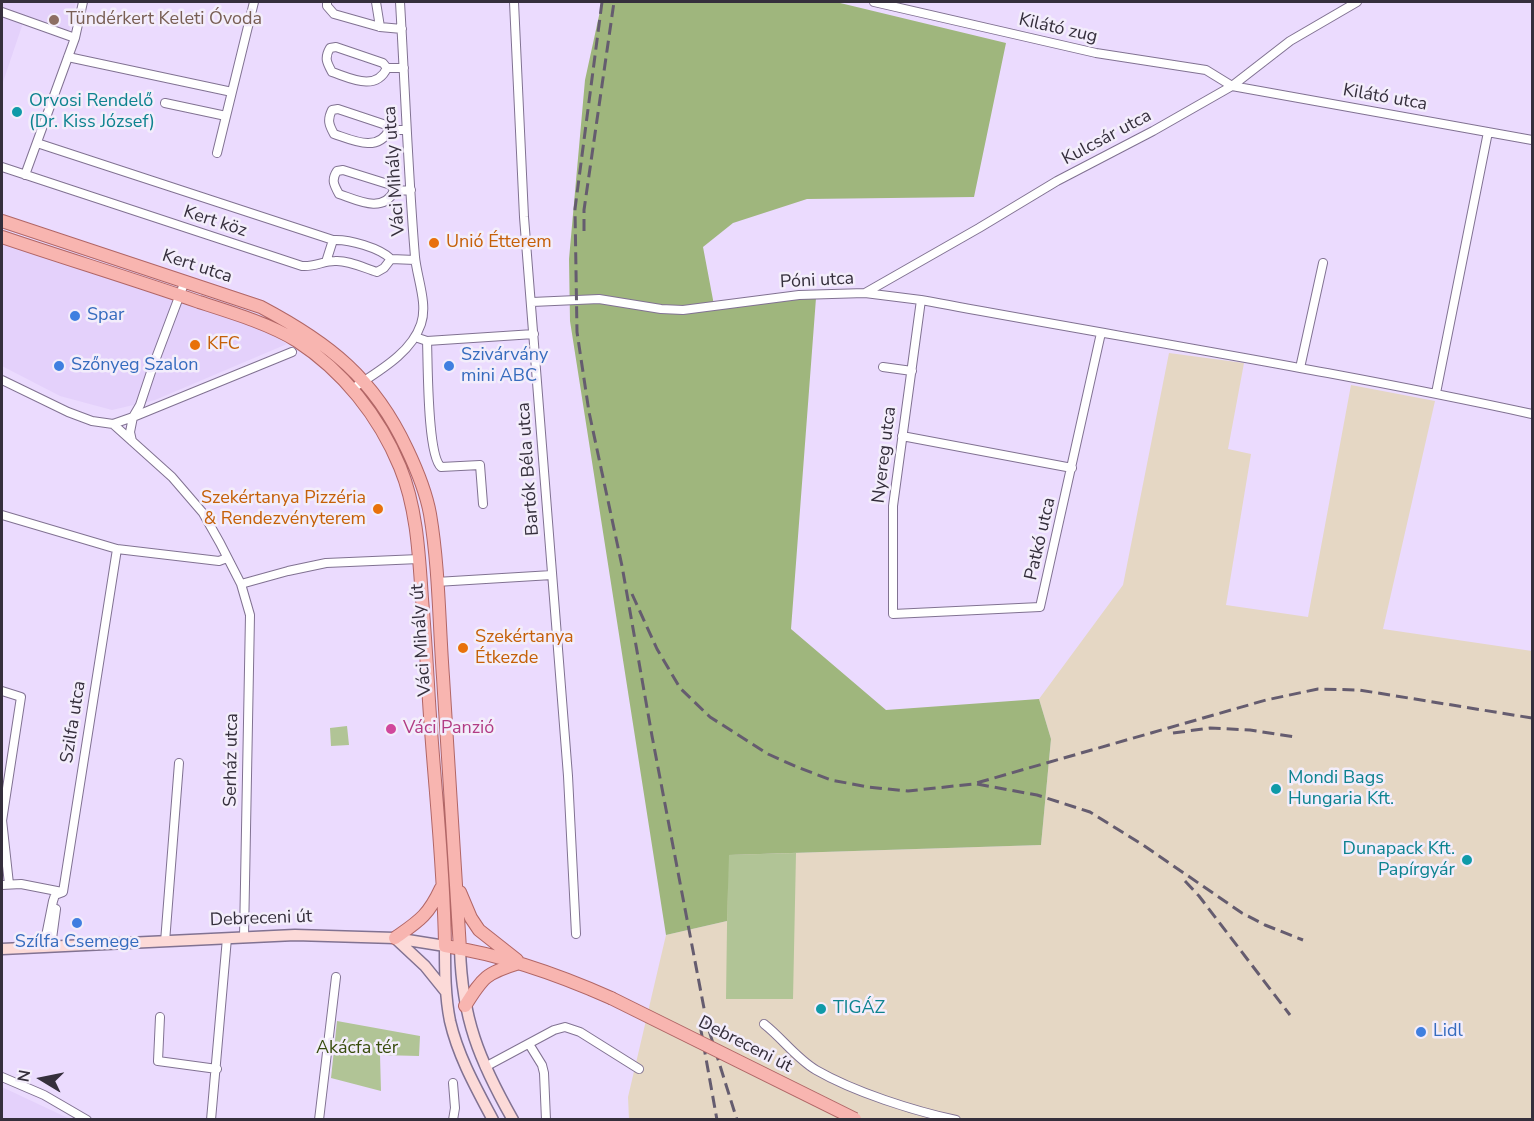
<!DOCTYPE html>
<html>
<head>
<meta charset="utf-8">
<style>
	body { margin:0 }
	#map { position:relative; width:1534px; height:1121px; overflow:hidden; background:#ebdbfe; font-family:"Nunito Sans",sans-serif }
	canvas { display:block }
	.frame { position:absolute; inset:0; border:3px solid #352f3c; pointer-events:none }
	.north { position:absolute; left:12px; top:1049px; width:60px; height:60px; -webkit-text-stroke:4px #f3edfb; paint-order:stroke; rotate:280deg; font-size:16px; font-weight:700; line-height:24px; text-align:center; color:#352f3c }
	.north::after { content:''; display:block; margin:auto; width:21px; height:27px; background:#352f3c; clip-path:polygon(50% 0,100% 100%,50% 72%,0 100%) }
</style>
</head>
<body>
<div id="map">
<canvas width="1534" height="1121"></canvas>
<div class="frame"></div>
<div class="north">N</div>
</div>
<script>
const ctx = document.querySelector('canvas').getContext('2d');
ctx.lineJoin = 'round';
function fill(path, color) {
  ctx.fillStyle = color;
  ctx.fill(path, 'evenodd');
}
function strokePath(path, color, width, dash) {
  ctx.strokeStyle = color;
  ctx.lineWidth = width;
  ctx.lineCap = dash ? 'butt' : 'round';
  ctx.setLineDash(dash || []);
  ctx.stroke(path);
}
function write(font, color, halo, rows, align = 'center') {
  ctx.font = font + ' "Nunito Sans",sans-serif';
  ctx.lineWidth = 5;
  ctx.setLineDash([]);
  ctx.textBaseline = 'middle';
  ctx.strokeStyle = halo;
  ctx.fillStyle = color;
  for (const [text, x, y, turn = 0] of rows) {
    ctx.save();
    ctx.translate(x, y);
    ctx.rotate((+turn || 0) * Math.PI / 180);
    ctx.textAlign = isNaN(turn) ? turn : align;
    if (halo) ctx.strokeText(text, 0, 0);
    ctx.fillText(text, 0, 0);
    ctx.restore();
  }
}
fill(new Path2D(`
	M2 2H76L69 31 2 8Z
	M2 12 24 20 2 85Z
	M2 241 251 323 287 344 155 400 112 410 60 396 2 366Z
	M2 1087 70 1119H2Z`), '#e4d1fb');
fill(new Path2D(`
	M1169 353 1244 363 1228 449 1251 454 1226 605 1308 617 1351 385 1435 401 1383 629 1532 651V1119L629 1120 628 1097 666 935 727 921 728 855 1041 845 1051 739 1039 699 1123 585Z`), '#e5d7c4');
fill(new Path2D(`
	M347 726 349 745 331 746 330 728Z
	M796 853 793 999H726L728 855Z
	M337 1021 420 1036 419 1056 380 1055 381 1091 331 1078Z`), '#b1c496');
fill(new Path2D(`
	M602 2H836L1006 43 974 197 807 199 733 223 703 247 714 305 816 298 791 629 886 710 1039 699 1051 739 1041 845 729 855 727 921 666 935 570 321 569 259 585 80Z`), '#9fb67d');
const street = new Path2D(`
	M327 2V6L334 14 380 27 402 29
	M376 2 380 27
	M514 2 524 217 568 776 576 934
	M874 2 1096 53 1206 70 1232 86 1532 140
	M2 12 75 38
	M68 57 232 92
	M387 68C376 92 350 78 332 72 327 63 324 58 330 48L336 47 383 63 387 68H404
	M165 103 226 116
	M389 130C378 153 352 140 334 134 329 125 327 120 332 110L338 109 386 125 389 130H406
	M37 143 333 240C349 239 380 248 391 259L415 260
	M217 153 254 2
	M2 167 302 266C315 267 323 261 335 261 348 260 364 268 377 272L384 268 391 259
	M25 175 75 38 83 2
	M394 191C383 214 357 200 339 194 334 185 331 180 337 171L343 170 391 185 394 191 411 190
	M326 262 333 240
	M865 293 979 228 1057 181 1153 131 1232 86 1290 41 1357 2
	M921 300 893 506V614L1040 607 1101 333
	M532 302 599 299 661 309 683 310 799 295 865 293 921 300C1125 338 1330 370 1532 414
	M415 337 427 341 534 334
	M427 341C428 363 427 455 441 467L480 465 483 504
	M883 367 912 371
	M1300 368 1323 263
	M2 380 68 412 92 421 113 424 172 477 203 513 220 543 241 584 250 615 244 937
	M352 389C377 372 411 354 421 324 428 304 417 278 415 257 408 172 405 87 400 2
	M1436 393 1488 132
	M113 424 133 417 140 405 153 366 185 281
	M902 436 1072 468
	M132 441 130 432 133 417 292 352
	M2 515 117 549 219 561 227 558
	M436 582 552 575
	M241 584 288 571 326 563 419 559
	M2 691 21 697 2 821
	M2 820 9 884
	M2 885 21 884 62 892
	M165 942 179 763
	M44 946 53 901 55 895 63 892 117 549
	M51 946 56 909
	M160 1017 158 1061 217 1069
	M764 1024C782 1038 796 1058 816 1070 854 1092 914 1111 956 1120
	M529 1044 542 1065 544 1073 546 1120
	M485 1067 554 1030 565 1027 580 1032 639 1069
	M2 1077 44 1095 87 1120
	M211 1120 227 938
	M319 1120 336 977
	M453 1120 455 1108 453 1083`);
const secondary = new Path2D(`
	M395 938 425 966 446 992
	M2 949 295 935 395 938 445 946C445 971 445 996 450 1021 458 1056 476 1088 493 1120
	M460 949C462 1018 479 1060 513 1120`);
const primary = new Path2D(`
	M2 221 261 307C329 343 374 378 407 449 417 470 426 492 430 514 439 567 439 623 443 677 449 767 454 858 460 949
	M2 237C67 259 133 279 199 302 230 312 270 324 297 341 343 371 379 416 400 467 417 508 419 555 422 599 425 633 427 667 429 701 434 782 444 864 445 946 503 955 557 974 611 998
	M460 892 471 918 479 930 517 960
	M395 938C419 921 428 916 441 888
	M465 1006C483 977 486 973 519 963`);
strokePath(street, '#817292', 10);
strokePath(secondary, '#817292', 13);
strokePath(primary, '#b16666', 14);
strokePath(street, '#fff', 8);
strokePath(secondary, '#fcdad8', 10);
strokePath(primary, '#f8b5b0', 12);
strokePath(new Path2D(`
	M602 2 575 209 577 332 589 412 622 566 652 736 707 1024 737 1120
	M584 231V210L614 2
	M632 594 657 649 680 688 710 717 768 754 797 767 831 780 868 787 908 791 973 784 1266 700 1318 689 1359 690 1532 718
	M1173 733 1210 728 1250 730 1295 737
	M977 784 1037 795 1090 812 1143 845 1242 913 1265 925 1303 940
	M1185 881 1199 896 1290 1015
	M700 1025 717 1120`), '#655c6f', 3, [12, 6]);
const primaryBridge = new Path2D(`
	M611 998 855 1119`);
strokePath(primaryBridge, '#b16666', 14, []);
strokePath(primaryBridge, '#f8b5b0', 12);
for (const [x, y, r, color] of [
	[54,20,6,"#8d6e63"],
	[17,112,6,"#0f9aa8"],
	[434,243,6,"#e8710a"],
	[75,316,6,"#3f7fe0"],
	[195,345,6,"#e8710a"],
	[59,366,6,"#3f7fe0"],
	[449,366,6,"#3f7fe0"],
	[378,509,6,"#e8710a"],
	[463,648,6,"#e8710a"],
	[391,729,6,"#d1479c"],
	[1276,789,6,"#0f9aa8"],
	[1467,860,6,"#0f9aa8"],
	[77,923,6,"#3f7fe0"],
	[821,1009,6,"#0f9aa8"],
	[1421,1032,6,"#3f7fe0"]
]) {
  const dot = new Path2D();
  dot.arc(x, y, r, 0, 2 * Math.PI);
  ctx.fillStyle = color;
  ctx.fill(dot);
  strokePath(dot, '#f3edfb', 2);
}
write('18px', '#785e54', '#f3edfb', [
	["Tündérkert Keleti Óvoda",66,20]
], 'left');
write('18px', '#352f3c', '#f3edfb', [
	["Kilátó zug",1058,29,13],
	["Kilátó utca",1385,98,10],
	["Kulcsár utca",1107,138,-28],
	["Váci Mihály utca",395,171,-94],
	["Kert köz",215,222,18],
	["Kert utca",197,267,18],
	["Póni utca",817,281,-3],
	["Nyereg utca",885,455,-83],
	["Bartók Béla utca",529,469,-94],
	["Patkó utca",1041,539,-77],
	["Váci Mihály út",422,640,-94],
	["Szilfa utca",74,722,-81],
	["Serház utca",232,760,-89],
	["Debreceni út",261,919,-2],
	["Debreceni út",745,1045,27]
]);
write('18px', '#0d838f', '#f3edfb', [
	["Orvosi Rendelő",29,102],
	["(Dr. Kiss József)",29,123],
	["Mondi Bags",1288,779],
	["Hungaria Kft.",1288,800],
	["Dunapack Kft.",1455,850,"right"],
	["Papírgyár",1455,871,"right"],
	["TIGÁZ",833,1009]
], 'left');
write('18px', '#c56008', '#f3edfb', [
	["Unió Étterem",446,243],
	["KFC",207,345],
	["Szekértanya Pizzéria",366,499,"right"],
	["& Rendezvényterem",366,520,"right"],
	["Szekértanya",475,638],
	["Étkezde",475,659]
], 'left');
write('18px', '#366cbe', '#f3edfb', [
	["Spar",87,316],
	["Szivárvány",461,356],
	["mini ABC",461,377],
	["Szőnyeg Szalon",71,366],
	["Szílfa Csemege",77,943,"center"],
	["Lidl",1433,1032]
], 'left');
write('18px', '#b23c85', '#f3edfb', [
	["Váci Panzió",403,729]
], 'left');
write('18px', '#384c0d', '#f3edfb', [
	["Akácfa tér",357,1049]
]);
</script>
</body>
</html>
